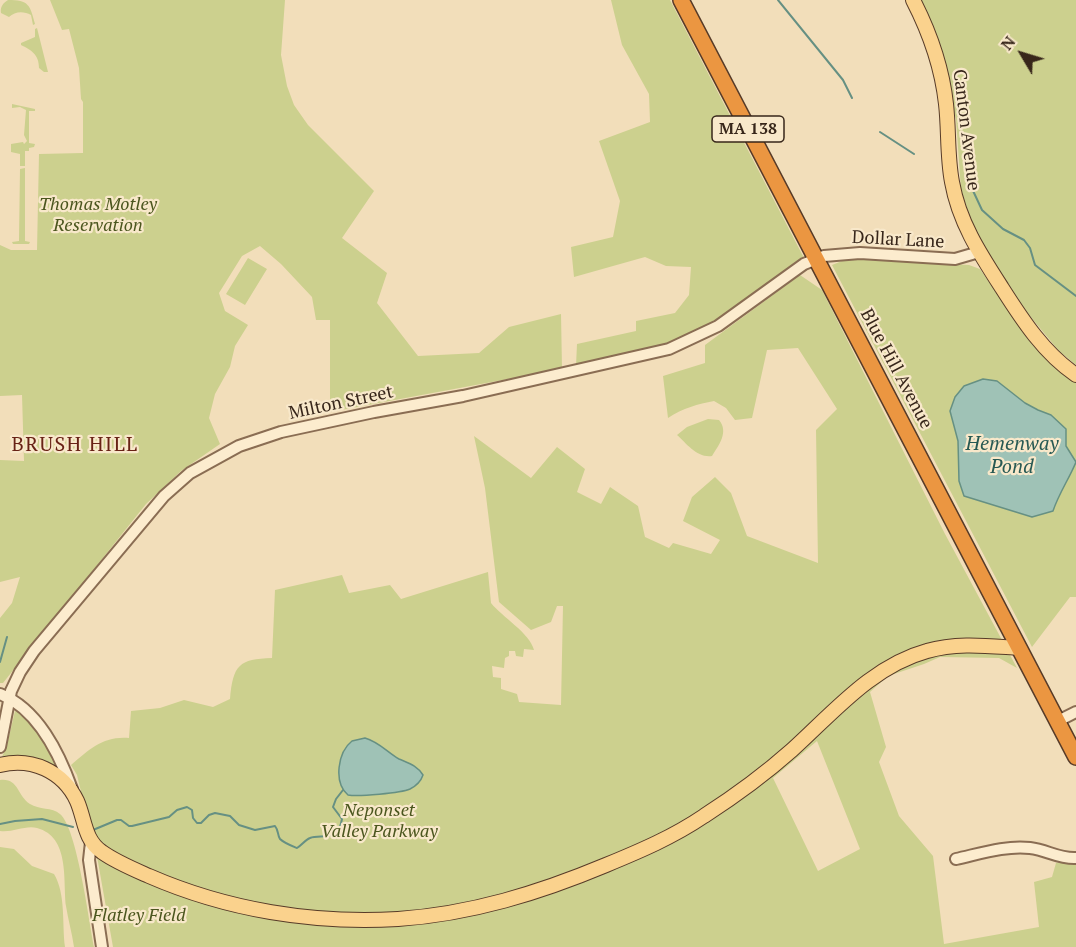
<!DOCTYPE html>
<html>
<head>
<meta charset="utf-8">
<style>
	body { margin:0 }
	#map { position:relative; width:1076px; height:947px; overflow:hidden; background:#f2deba; font-family:"PT Serif",serif }
	canvas { display:block }
	.north { position:absolute; left:992px; top:24px; width:60px; height:60px; -webkit-text-stroke:4px #f8e8ca; paint-order:stroke; rotate:308deg; font-size:16px; font-weight:700; line-height:24px; text-align:center; color:#37261a }
	.north::after { content:''; display:block; margin:auto; width:21px; height:27px; background:#37261a; clip-path:polygon(50% 0,100% 100%,50% 72%,0 100%) }
</style>
</head>
<body>
<div id="map">
<canvas width="1076" height="947"></canvas>
<div class="north">N</div>
</div>
<script>
const ctx = document.querySelector('canvas').getContext('2d');
ctx.lineJoin = 'round';
function fill(path, color) {
  ctx.fillStyle = color;
  ctx.fill(path, 'evenodd');
}
function strokePath(path, color, width, dash) {
  ctx.strokeStyle = color;
  ctx.lineWidth = width;
  ctx.lineCap = dash ? 'butt' : 'round';
  ctx.setLineDash(dash || []);
  ctx.stroke(path);
}
function write(font, color, halo, rows, align = 'center') {
  ctx.font = font + ' "PT Serif",serif';
  ctx.lineWidth = 4.5;
  ctx.setLineDash([]);
  ctx.textBaseline = 'middle';
  ctx.strokeStyle = halo;
  ctx.fillStyle = color;
  for (const [text, x, y, turn = 0] of rows) {
    ctx.save();
    ctx.translate(x, y);
    ctx.rotate((+turn || 0) * Math.PI / 180);
    ctx.textAlign = isNaN(turn) ? turn : align;
    if (halo) ctx.strokeText(text, 0, 0);
    ctx.fillText(text, 0, 0);
    ctx.restore();
  }
}
fill(new Path2D(`
	M8 0C29 0 30 5 35 24L33 25 31 15C24 11 15 11 9 17L1 13C0 7 3 3 8 0Z
	M50 0H285L281 55 287 86 294 105 308 125 374 191 342 238 387 273 377 303 418 356 479 353 509 327 561 314 562 369 330 412V320H316L312 297 281 264 260 246 242 256 219 293 225 311 248 325 235 346 230 367 215 394 209 418 220 444 181 471 146 504 3 683H0V618L12 603 20 577 0 582V460L24 461 22 395 0 396V245L11 250H37L39 154 83 153V102L81 99 79 68 69 29 62 30Z
	M611 0H670L804 258 732 312 683 340 576 366 577 344 636 331V321L675 313 689 295 691 267 666 266 645 257 574 277 571 247 613 237 620 201 599 141 650 122 649 94 622 45Z
	M919 0H1076V365L1059 351 1029 315 992 263 974 230 961 190 956 119Z
	M37 28 48 72H44L39 68C39 54 31 50 21 45V43L35 37V29Z
	M12 104 35 109V111H29V143L35 144 34 147 29 148V151H25V166H20V154L11 152V144L23 142 24 144 27 141 24 135 26 110 20 107 12 108Z
	M25 168V241L30 242 29 244H13L12 242 19 241 20 169Z
	M248 258 267 269 245 305 226 294Z
	M847 259 969 265 980 269 1030 341 1054 367 1076 383V597H1070L1032 647 832 265Z
	M800 275 822 290 945 534 1017 668 999 658 940 657 924 664 888 676 870 692 886 747 879 762 899 816 933 856 944 944 1039 927 1034 882 1052 877 1056 863 1076 861V947H113L98 862 77 775 71 765C90 749 103 736 129 738L131 711 160 708 184 700 213 707 230 699C233 665 239 659 272 658L275 590 342 575 349 593 390 585 401 599 488 572 491 603C502 617 530 633 534 650L524 649 523 657 516 656 515 651H509V656L505 658 504 668 492 666 493 677 501 678V689L517 694 519 702 561 705 563 606H557L551 622 531 630 499 602 485 488 474 436 531 478 557 447 585 469 577 492 601 504 610 487 638 506 645 537 669 548 673 543 711 554 720 540 683 521 692 497 715 477 731 493 747 536 818 563 816 430 837 409 798 348 767 350 752 418 735 420 726 408 714 401C698 404 683 408 668 418L663 376 705 363V345ZM817 741 860 849 818 871 773 778Z
	M708 419 719 420C729 432 719 445 712 456 697 458 687 444 677 435L687 427Z
	M15 711C34 714 54 756 63 772L3 759 2 757 7 745Z
	M0 780C19 778 17 796 30 804 39 810 52 807 60 814 77 828 89 922 94 947H74C72 933 68 919 66 906 63 880 70 837 37 828 25 825 12 833 0 831Z
	M0 847 14 849 32 866 54 874C66 894 62 924 65 947H0Z`), '#ccd08e');
const water = new Path2D(`
	M983 379 997 381 1025 403 1038 410 1051 415 1066 429V446L1076 462C1069 479 1059 493 1053 511L1032 517 964 496 959 481 958 441 950 411 955 397 964 386Z
	M365 738C379 742 387 752 399 759 408 763 417 765 423 775 421 781 416 786 410 789 401 793 358 797 348 795 333 782 338 752 352 741Z`);
fill(water, '#9fc2b6');
strokePath(water, '#669083', 1.5);
strokePath(new Path2D(`
	M778 0 843 80 852 98
	M880 132 914 154
	M968 180 982 210 1003 229 1024 240 1030 248 1035 265 1076 296
	M0 662 7 637
	M0 824 15 821 42 819 73 827
	M93 830 117 820H121L129 826H132L169 817 177 810 187 807 192 810 193 818 197 823H201L209 815 215 813 230 816 239 825 255 830 275 826C279 831 277 834 280 839 284 843 292 846 297 848 302 845 305 840 310 838 320 833 338 844 342 819L333 807 336 799 343 790`), '#669083', 2);
const minor = new Path2D(`
	M0 694C38 709 59 753 72 789
	M1058 721 1076 712
	M0 747 11 691 20 672 34 651 164 496 190 473 239 446 281 432 374 412 463 396 669 349 718 326 804 264 824 256 860 253 955 259 979 252
	M91 842 89 860 102 947
	M956 859C979 854 1006 845 1030 848 1047 850 1059 859 1076 858`);
const major = new Path2D(`
	M913 0C930 33 942 67 946 104 949 130 947 156 952 182 959 222 980 254 1002 288 1023 321 1044 353 1076 375
	M0 765C31 757 63 771 77 801 85 819 84 840 102 852 116 862 133 869 149 876 227 910 313 924 398 919 471 914 539 893 606 865 640 851 673 837 704 816 735 796 765 774 792 750 833 713 872 666 927 651 957 642 988 646 1019 648`);
const highway = new Path2D(`
	M681 0 1076 757`);
strokePath(minor, '#8a6d53', 14);
strokePath(major, '#573b28', 16);
strokePath(highway, '#573b28', 18);
strokePath(minor, '#fcecce', 10);
strokePath(major, '#fad28d', 14);
strokePath(highway, '#eb9641', 15);
for (const [x, y, w] of [
	[748,129,72]
]) {
  const box = new Path2D();
  box.roundRect(x - w / 2, y - 13, w, 26, 4.5);
  ctx.fillStyle = '#f8e8ca';
  ctx.fill(box);
  strokePath(box, '#37261a', 1.5);
}
write('bold 16px', '#37261a', null, [
	["MA 138",748,129]
]);
write('18px', '#37261a', '#f8e8ca', [
	["Canton Avenue",966,130,83],
	["Dollar Lane",898,240,3],
	["Blue Hill Avenue",896,369,62],
	["Milton Street",341,403,-12]
]);
write('italic 18px', '#4b561e', '#f8e8ca', [
	["Thomas Motley",98,205],
	["Reservation",98,226],
	["Neponset",379,811],
	["Valley Parkway",379,832],
	["Flatley Field",139,916]
]);
write('italic 20px', '#275953', '#f8e8ca', [
	["Hemenway",1012,444],
	["Pond",1012,467]
]);
ctx.letterSpacing = '1.5px';
write('20px', '#682215', '#f8e8ca', [
	["BRUSH HILL",75,445]
]);
ctx.letterSpacing = '0px';
</script>
</body>
</html>
